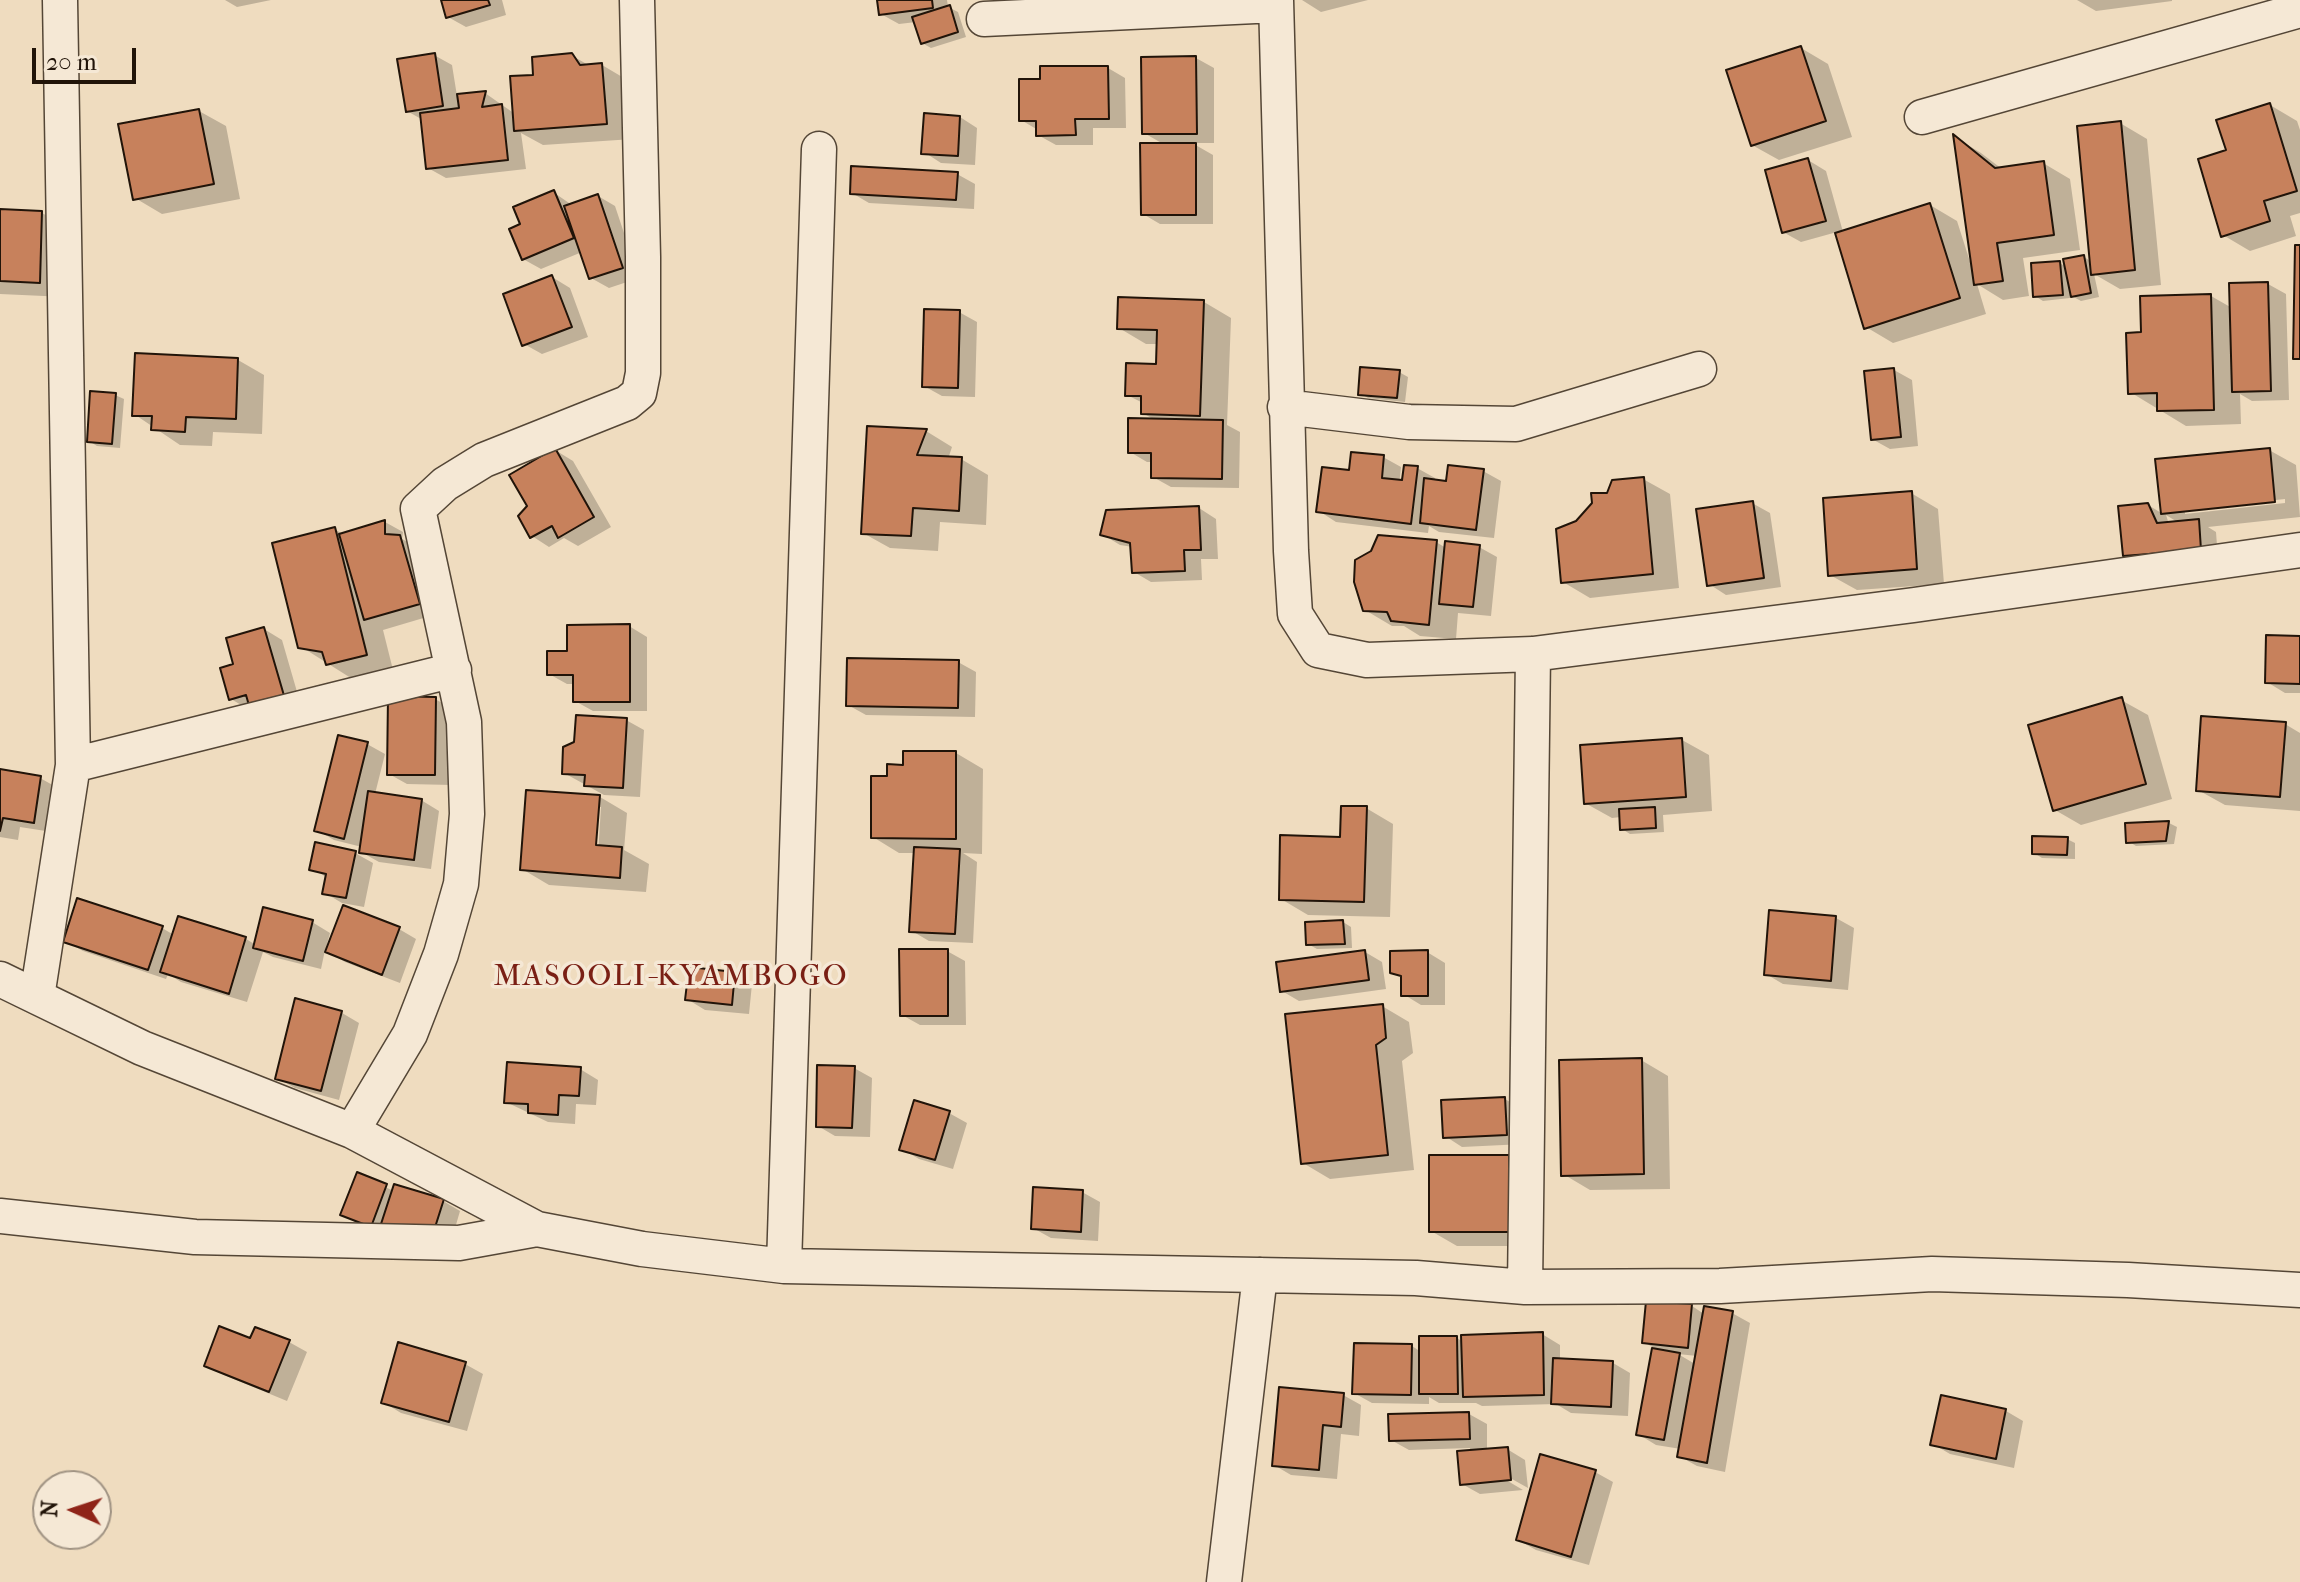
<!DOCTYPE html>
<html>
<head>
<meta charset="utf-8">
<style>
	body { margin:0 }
	#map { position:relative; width:2300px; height:1582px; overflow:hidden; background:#efdcbf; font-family:"IM FELL French Canon",serif }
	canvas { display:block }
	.north { position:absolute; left:32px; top:1470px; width:80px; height:80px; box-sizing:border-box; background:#f5e8d5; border:2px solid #a09383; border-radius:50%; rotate:273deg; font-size:22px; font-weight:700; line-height:32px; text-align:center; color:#211409 }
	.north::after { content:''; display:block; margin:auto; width:28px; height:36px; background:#8f2418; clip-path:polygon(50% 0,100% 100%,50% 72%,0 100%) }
	.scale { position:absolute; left:32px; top:48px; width:104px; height:36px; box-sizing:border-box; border:4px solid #211409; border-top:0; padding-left:10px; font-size:24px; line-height:28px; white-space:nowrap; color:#211409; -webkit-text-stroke:6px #f5e8d5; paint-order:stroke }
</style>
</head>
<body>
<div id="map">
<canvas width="2300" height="1582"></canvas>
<div class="north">N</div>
<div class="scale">20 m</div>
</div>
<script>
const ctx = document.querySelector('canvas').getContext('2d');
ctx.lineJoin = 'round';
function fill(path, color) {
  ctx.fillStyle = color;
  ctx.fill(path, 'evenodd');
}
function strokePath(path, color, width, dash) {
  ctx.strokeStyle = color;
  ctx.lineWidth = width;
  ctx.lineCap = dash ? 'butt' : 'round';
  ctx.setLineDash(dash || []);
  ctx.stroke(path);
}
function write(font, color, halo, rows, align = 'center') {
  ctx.font = font + ' "IM FELL French Canon",serif';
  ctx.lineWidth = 7;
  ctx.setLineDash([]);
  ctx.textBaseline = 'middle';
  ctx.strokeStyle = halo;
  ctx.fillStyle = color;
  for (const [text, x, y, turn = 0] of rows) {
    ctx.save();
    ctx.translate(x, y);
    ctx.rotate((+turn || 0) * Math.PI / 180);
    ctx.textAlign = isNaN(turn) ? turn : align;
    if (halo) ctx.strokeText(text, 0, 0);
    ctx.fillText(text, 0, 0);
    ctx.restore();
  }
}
fill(new Path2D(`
	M225 0H271L237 7Z
	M443 0H502L506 15 466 27 448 17Z
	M879 0H947L948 7 958 12 966 37 931 48 922 43 916 22 899 24 881 14Z
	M1302 0H1368L1321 12Z
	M2077 0H2172V1L2096 11Z
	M1801 48 1828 64 1852 137 1779 160 1752 145Z
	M434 55 452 65 457 96 485 93 515 114 535 76 571 55 590 66 602 65 629 81 633 139 543 145 521 133 526 169 446 178 428 168 423 120 407 111Z
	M1196 58 1214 68V143H1192L1213 155V224H1160L1143 214 1165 145 1144 133Z
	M1108 68 1125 78 1126 128H1093V145H1056L1038 135V130L1021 120 1042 81Z
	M2270 105 2297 121 2300 130V213L2290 216 2296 236 2250 251 2223 235 2228 152Z
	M199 111 226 126 240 199 162 214 135 198Z
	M960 117 977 128 975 165 941 163 924 152Z
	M2120 123 2147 139 2161 285 2120 289 2094 274 2099 297 2081 301 2070 295V298L2043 301 2035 296 2060 263 2066 267 2084 257 2092 262Z
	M1956 138 1981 153 2002 169 2043 163 2070 179 2080 250 2023 258 2029 296 2003 300 1977 284 1986 314 1893 343 1866 327 1837 232 1801 242 1783 232 1808 160 1826 171 1843 232 1930 205 1957 221 1972 268 1974 267Z
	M957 174 975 184 974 209 869 203 852 193Z
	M553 192 572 205 598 196 615 206 639 278 609 288 591 278 582 252 541 269 523 259Z
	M0 211 42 213 69 228 66 297 0 294Z
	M552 277 570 288 588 337 542 354 524 344Z
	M2268 284 2286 294 2289 400 2252 401 2240 394 2241 424 2186 426 2130 392 2143 334 2211 296 2232 308Z
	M1204 302 1231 318 1227 425 1240 432 1239 488 1171 487 1153 477V462H1147L1130 452 1156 421 1143 413V403L1127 395 1158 366 1159 344H1146L1119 328Z
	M959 312 977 322 975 397 942 396 924 386Z
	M238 360 264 375 262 434 213 432 212 446 180 445 134 414Z
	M1894 370 1912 380 1918 446 1890 449 1872 439Z
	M1399 372 1408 377 1405 402 1368 398 1360 393Z
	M115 395 124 399 120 448 97 446 89 441Z
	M926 431 952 447 948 459H961L988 475 986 525 940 522 938 551 890 548 863 533Z
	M555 450 573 461 611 527 578 546 564 538 549 547 532 536 529 507Z
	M2269 450 2296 465 2300 517 2208 527 2216 532 2218 559 2142 566 2125 555 2148 505 2163 514ZM2285 499V503L2185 514V510ZM2166 515 2179 523 2169 524Z
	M1383 457 1401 467 1399 486 1417 468 1435 478V481L1448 483 1483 471 1501 481 1494 538 1439 532 1429 526 1428 533 1336 522 1319 511 1350 472Z
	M1643 479 1670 494 1679 588 1590 598 1563 582 1577 522 1609 495Z
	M1911 493 1938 509 1944 584 1857 590 1830 575Z
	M1752 503 1770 513 1781 587 1726 595 1709 584Z
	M1199 508 1216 519 1218 559H1201L1202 580 1151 582 1134 572 1133 547 1120 545 1102 534Z
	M385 522 403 532 402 539 417 547 437 614 383 630 393 670 354 680 300 646 334 529 343 534Z
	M1436 542 1446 548 1479 547 1497 557 1491 616 1458 613 1456 639 1420 636 1404 626H1392L1365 610Z
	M629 626 647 637V711H593L575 701V684H567L549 674 569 653Z
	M264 629 282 640 302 709H248L231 699Z
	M2300 638V693H2285L2267 682Z
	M958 662 976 672 975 717 866 715 848 705Z
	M435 699 453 709 452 785 407 784 389 774Z
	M2121 700 2148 715 2172 799 2081 825 2055 810Z
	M626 720 644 730 640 797 604 795 564 773Z
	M2285 724 2300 733V811L2225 805 2198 790Z
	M1682 740 1709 755 1712 811 1663 815 1664 832 1630 834 1622 829 1621 817 1612 818 1585 803Z
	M367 744 385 754 375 794 421 800 439 811 431 869 379 862 361 852 362 847 334 840 317 830Z
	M956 753 983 769 982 854 963 853 977 862 973 943 929 941 912 931 916 853H899L873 837 888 778 905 767Z
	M0 771 40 778 58 788 52 832 20 827 18 840 0 837Z
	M600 797 627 813 624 850 649 864 646 892 549 885 522 869ZM597 807H601L598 855H594Z
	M1366 808 1393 824 1390 917 1308 915 1281 899 1342 839Z
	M2169 823 2177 827 2174 844 2136 846 2128 841 2127 825Z
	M2067 839 2075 843V859L2042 858 2034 853Z
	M355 853 373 863 364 907 342 903 325 893 328 878 312 869Z
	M180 918 246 939 256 945 312 922 330 933 326 948H329L399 929 416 939 400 983 345 962 325 950 321 969 273 957 263 952 247 1002 181 982 168 974 166 979 83 951 65 941 162 928 174 935Z
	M1836 918 1854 928 1848 990 1783 984 1766 974Z
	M1343 922 1351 927 1352 948 1317 949 1308 944Z
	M947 951 965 961 966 1025H920L902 1015Z
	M1365 952 1382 962 1386 989 1299 1001 1282 991Z
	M1427 952 1445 963V1005H1421L1403 994V978L1392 972Z
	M734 974 752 984 749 1014 705 1010 687 999Z
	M1382 1006 1409 1022 1413 1053 1402 1061 1414 1170 1330 1179 1303 1163Z
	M342 1013 359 1023 339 1100 295 1088 277 1078Z
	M1641 1060 1668 1076 1670 1189 1590 1190 1563 1174Z
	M854 1068 872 1078 870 1137 835 1136 818 1126Z
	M580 1069 598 1080 596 1105 576 1104 575 1124 548 1122 506 1102Z
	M1505 1099 1523 1110 1524 1144 1462 1147 1445 1136Z
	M949 1113 967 1123 953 1169 919 1159 902 1149Z
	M1509 1158 1536 1173 1535 1246H1457L1431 1231Z
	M358 1175 394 1191 443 1201 460 1211 449 1249 360 1225 343 1215Z
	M1082 1192 1100 1202 1098 1241 1051 1238 1033 1228Z
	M1692 1306 1704 1314 1732 1313 1750 1323 1725 1472 1697 1466 1679 1456 1681 1449 1656 1445 1638 1434 1654 1348 1644 1342ZM1678 1354 1697 1356 1695 1364Z
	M1542 1334 1560 1345V1360L1613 1363 1630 1373 1628 1416 1571 1413 1556 1404 1482 1406 1476 1403H1439L1429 1397V1404L1372 1403 1354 1393 1412 1346 1421 1352 1457 1338 1463 1342Z
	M251 1341 289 1342 307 1352 287 1401 224 1375 206 1365Z
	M465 1364 483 1374 467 1431 401 1413 383 1402Z
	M1343 1395 1361 1405 1359 1436 1341 1434 1337 1479 1291 1475 1274 1465Z
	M1942 1397 2006 1411 2023 1421 2014 1468 1950 1454 1933 1444Z
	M1469 1414 1487 1424V1451L1507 1449 1525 1460 1528 1488 1503 1474 1501 1477 1523 1490 1480 1494 1462 1484 1470 1448 1409 1450 1391 1440Z
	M1595 1472 1613 1482 1589 1565 1536 1550 1518 1540Z`), '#0003');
const building = new Path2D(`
	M441 0H488L490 5 446 18Z
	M877 0H932L933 8 879 15Z
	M950 5 958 32 921 44 912 17Z
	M1801 46 1826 121 1751 146 1726 70Z
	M435 53 443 106 406 112 397 59Z
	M572 53 580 65 602 63 607 124 514 131 510 76 533 75 532 57Z
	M1196 56 1197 134H1142L1141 57Z
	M1040 66H1108L1109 119H1075L1076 135 1036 136V121H1019V79H1040Z
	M486 91 482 107 502 104 508 160 426 169 420 113 459 108 457 94Z
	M2270 103 2297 191 2264 201 2270 221 2221 237 2198 159 2226 150 2216 120Z
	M199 109 214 184 133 200 118 124Z
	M924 113 960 116 958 156 921 154Z
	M2121 121 2135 270 2091 275 2077 126Z
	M1953 134 1995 168 2044 161 2054 235 1997 243 2003 281 1974 285Z
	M1140 143H1196V215H1141Z
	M1808 158 1826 221 1782 233 1765 170Z
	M851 166 958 172 956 200 850 194Z
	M554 190 574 238 522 260 509 229 520 224 513 207Z
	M598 194 623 268 589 279 564 206Z
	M1930 203 1960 298 1864 329 1835 233Z
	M0 209 42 211 40 283 0 281Z
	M2295 245H2300V359H2293Z
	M2084 255 2091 293 2071 297 2063 259Z
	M2060 261 2063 295 2033 297 2031 263Z
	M552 275 572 327 522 346 503 294Z
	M2268 282 2271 391 2232 392 2229 283Z
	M2211 294 2214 410 2157 411V393L2128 394 2126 333 2141 332 2140 296Z
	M1118 297 1204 300 1200 416 1141 414V396H1125L1126 363 1156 364 1157 330 1117 329Z
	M924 309 960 310 958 388 922 387Z
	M135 353 238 358 236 419 186 417 185 432 151 430 152 416H132Z
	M1360 367 1400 370 1397 398 1358 395Z
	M1894 368 1901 437 1871 440 1864 371Z
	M90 391 116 393 112 444 87 442Z
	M1128 418 1223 420 1222 479 1151 478V453H1128Z
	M867 426 927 429 917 455 962 457 959 511 913 508 911 536 861 534Z
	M555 448 594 517 558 538 552 526 530 538 518 516 527 506 509 475Z
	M2270 448 2275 502 2161 514 2155 459Z
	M1351 452 1384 455 1382 478 1402 480 1404 465 1418 466 1411 524 1316 512 1322 467 1349 470Z
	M1448 465 1484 469 1476 530 1420 523 1424 478 1446 481Z
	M1644 477 1653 574 1561 583 1556 529 1576 521 1592 503 1591 493H1607L1612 480Z
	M1912 491 1917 569 1828 576 1823 498Z
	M1753 501 1764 578 1707 586 1696 509Z
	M2148 503 2157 523 2199 519 2201 550 2123 556 2118 506Z
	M1199 506 1201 550H1184L1185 571 1132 573 1130 543 1100 535 1106 510Z
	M385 520V534L400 535 420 604 364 620 339 534Z
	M335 527 367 655 326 665 322 652 298 648 272 543Z
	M1378 535 1437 540 1429 625 1391 621 1387 612 1363 611 1354 582 1355 560 1371 551Z
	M1445 541 1480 545 1473 607 1439 604Z
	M630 624V702H573V675H547V651H567V625Z
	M264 627 285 699 250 709 246 695 229 700 220 668 233 664 226 638Z
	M2266 635 2300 636V684L2265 683Z
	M847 658 959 660 958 708 846 706Z
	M388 696 436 697 435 775H387Z
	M2122 697 2146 784 2053 811 2028 725Z
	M576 715 627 718 623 788 584 786 585 775 562 774 563 747 574 742Z
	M2201 716 2286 722 2280 797 2196 791Z
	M338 735 368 742 344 839 314 831Z
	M1682 738 1686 797 1584 804 1580 745Z
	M903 751H956V839L871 838V776H887V764L903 765Z
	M0 769 41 776 34 823 3 818 0 831Z
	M526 790 600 795 596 845 622 847 620 878 520 870Z
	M368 791 422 799 414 860 359 853Z
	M1341 806H1367L1364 902 1279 900 1280 835 1340 837Z
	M1655 807 1656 828 1620 830 1619 809Z
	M2169 821 2166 841 2126 843 2125 823Z
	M2032 836 2068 837 2067 855 2032 854Z
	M315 842 356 851 346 898 322 894 326 874 309 870Z
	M914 847 960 849 955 934 909 932Z
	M77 898 163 926 148 970 63 942Z
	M343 905 400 927 382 975 325 952Z
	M263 907 313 920 303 961 253 948Z
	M1769 910 1836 916 1831 981 1764 975Z
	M178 916 246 937 229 994 160 972Z
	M1343 920 1345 944 1306 945 1305 922Z
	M899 949H948V1016H900Z
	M1365 950 1369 980 1280 992 1276 962Z
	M1428 950V996H1401V976L1390 973V951Z
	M689 967 735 972 732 1005 685 1000Z
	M295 998 342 1011 321 1091 275 1079Z
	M1383 1004 1386 1038 1376 1045 1388 1155 1301 1164 1285 1014Z
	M1642 1058 1644 1174 1561 1176 1559 1060Z
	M507 1062 581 1067 579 1096 559 1095 558 1115 528 1113V1104L504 1103Z
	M817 1065 855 1066 852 1128 816 1127Z
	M1505 1097 1507 1135 1443 1138 1441 1100Z
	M914 1100 950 1111 935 1160 899 1150Z
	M1429 1155H1509V1232H1429Z
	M357 1172 387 1184 371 1227 340 1215Z
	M394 1184 444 1199 431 1240 381 1224Z
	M1033 1187 1083 1190 1081 1232 1031 1229Z
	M1646 1301 1692 1304 1688 1348 1642 1343Z
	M1704 1306 1733 1311 1707 1463 1677 1457Z
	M219 1326 250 1338 255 1327 290 1340 269 1392 204 1366Z
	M1543 1332 1544 1395 1463 1397 1461 1335Z
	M1419 1336H1457L1458 1394H1419Z
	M398 1342 466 1362 449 1422 381 1403Z
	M1354 1343 1412 1344 1411 1395 1352 1394Z
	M1652 1348 1680 1353 1664 1440 1636 1435Z
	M1553 1358 1613 1361 1611 1407 1551 1404Z
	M1279 1387 1344 1393 1341 1427 1323 1425 1319 1470 1272 1466Z
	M1941 1395 2006 1409 1996 1459 1930 1445Z
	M1469 1412 1470 1439 1389 1441 1388 1414Z
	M1508 1447 1511 1480 1460 1485 1457 1451Z
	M1540 1454 1596 1470 1571 1557 1516 1540Z`);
fill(building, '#c7815c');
strokePath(building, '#211409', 2);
const minor = new Path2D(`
	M1276 0 1291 551 1295 614 1318 650 1367 660 1533 654 1914 605 2300 550
	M984 19 1276 5
	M1922 117 2300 10
	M1285 407 1409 422 1516 424 1699 369
	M73 765 454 670
	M0 979 142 1048 352 1131 537 1229 642 1249 784 1266 1416 1278 1525 1287 1720 1286 1932 1274 2128 1280 2300 1290
	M37 997 73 765 60 0
	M352 1131 410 1034 441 954 461 884 467 814 464 722 418 509 445 484 484 460 627 403 639 393 643 373V257L637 0
	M0 1216 195 1237 459 1243 537 1229
	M784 1266 819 149
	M1525 1287 1533 654
	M1224 1582 1260 1275`);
strokePath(minor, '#544636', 37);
strokePath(minor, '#f5e8d5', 34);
ctx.letterSpacing = '2px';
write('30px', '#7a1f14', '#f5e8d5', [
	["MASOOLI-KYAMBOGO",671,978]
]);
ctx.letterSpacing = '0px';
</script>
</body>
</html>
